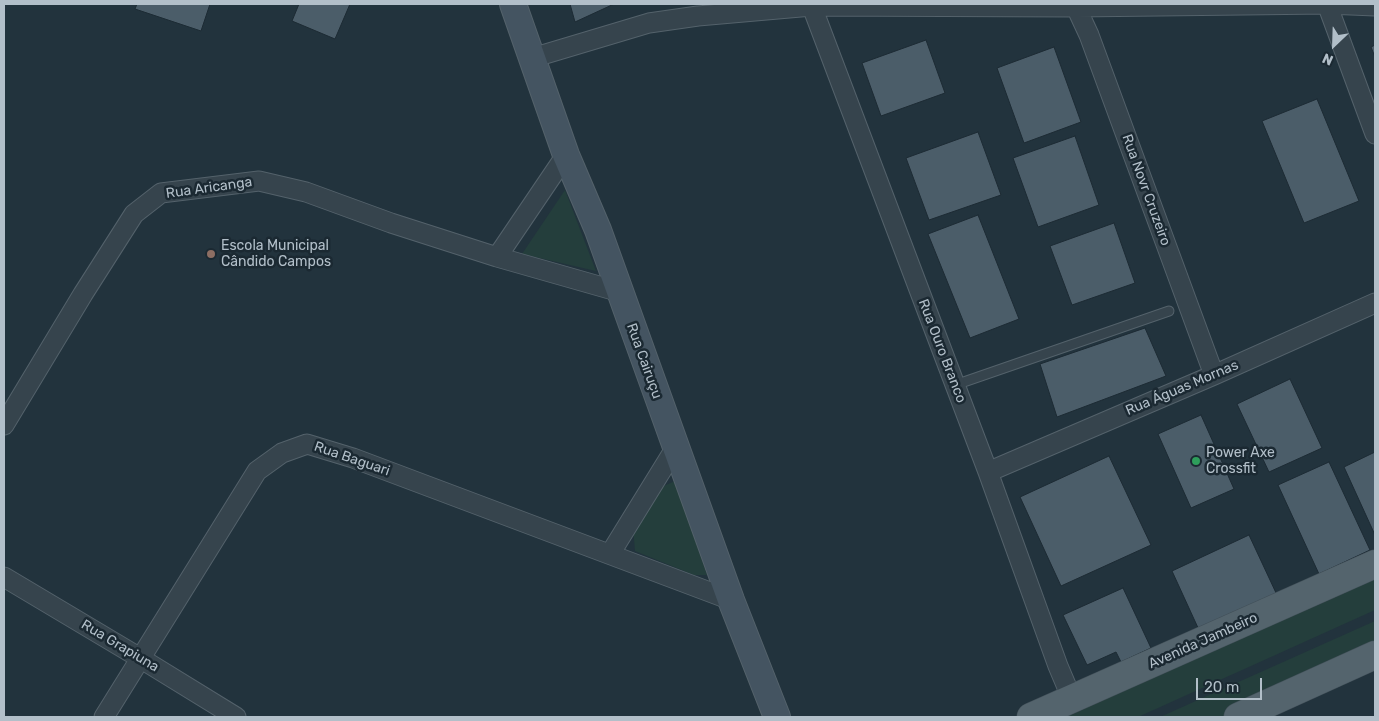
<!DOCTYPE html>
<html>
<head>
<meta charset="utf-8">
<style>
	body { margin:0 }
	#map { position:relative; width:1379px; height:721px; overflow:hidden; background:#22333d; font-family:Rubik,sans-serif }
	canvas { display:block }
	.frame { position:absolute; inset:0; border:5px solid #b2bfc9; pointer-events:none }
	.north { position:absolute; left:1309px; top:20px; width:50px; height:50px; -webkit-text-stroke:4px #1b2932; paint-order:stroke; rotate:204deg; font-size:14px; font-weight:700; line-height:20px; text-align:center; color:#b2bfc9 }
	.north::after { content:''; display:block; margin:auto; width:18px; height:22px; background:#b2bfc9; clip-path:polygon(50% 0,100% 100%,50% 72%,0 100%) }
	.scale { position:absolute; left:1196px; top:678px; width:66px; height:22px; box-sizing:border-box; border:2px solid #b2bfc9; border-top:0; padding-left:6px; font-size:15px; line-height:18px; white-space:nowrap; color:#b2bfc9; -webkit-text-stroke:4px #1b2932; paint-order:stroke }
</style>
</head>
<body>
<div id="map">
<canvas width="1379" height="721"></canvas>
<div class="frame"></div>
<div class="north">N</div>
<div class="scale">20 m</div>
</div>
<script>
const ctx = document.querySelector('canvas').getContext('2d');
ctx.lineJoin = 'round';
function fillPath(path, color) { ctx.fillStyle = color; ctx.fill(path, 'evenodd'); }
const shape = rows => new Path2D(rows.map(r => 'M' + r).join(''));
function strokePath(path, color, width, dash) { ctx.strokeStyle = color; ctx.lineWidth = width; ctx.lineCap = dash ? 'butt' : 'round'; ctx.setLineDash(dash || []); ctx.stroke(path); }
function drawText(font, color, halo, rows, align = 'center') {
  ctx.font = font + ' Rubik,sans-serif'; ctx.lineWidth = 5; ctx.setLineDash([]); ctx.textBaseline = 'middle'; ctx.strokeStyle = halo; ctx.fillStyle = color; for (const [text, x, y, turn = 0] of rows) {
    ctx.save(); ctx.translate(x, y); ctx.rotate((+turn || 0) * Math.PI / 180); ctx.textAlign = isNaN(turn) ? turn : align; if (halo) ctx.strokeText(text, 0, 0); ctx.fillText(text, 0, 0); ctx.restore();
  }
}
fillPath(shape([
	[565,190,596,271,522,254],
	[675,481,707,575,694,575,635,551,633,527,657,489],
	[1375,572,1375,610,1138,717,1056,717],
	[1375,621,1375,660,1253,717,1160,717]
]), '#243e3c');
const building = shape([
	[137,4,210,4,201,31,135,9,137,4],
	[299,4,350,4,335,39,292,21,299,4],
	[570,4,614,4,575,22,570,4],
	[926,40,945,93,881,116,862,63,926,40],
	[1375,45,1375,57,1371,47,1375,45],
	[1054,47,1081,122,1024,143,997,68,1054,47],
	[1317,99,1359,201,1304,223,1262,121,1317,99],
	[978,132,1001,195,929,220,906,158,978,132],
	[1075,136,1099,205,1038,227,1013,158,1075,136],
	[978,215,1019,319,970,338,928,234,978,215],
	[1114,223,1135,283,1072,305,1050,246,1114,223],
	[1145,328,1166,376,1057,417,1040,364,1145,328],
	[1290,379,1322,448,1269,472,1237,404,1290,379],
	[1201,415,1234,489,1191,508,1158,434,1201,415],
	[1375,452,1375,535,1344,467,1375,452],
	[1109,456,1151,545,1061,586,1020,497,1109,456],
	[1329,462,1370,550,1319,574,1278,485,1329,462],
	[1249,535,1277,595,1199,630,1172,571,1249,535],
	[1123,588,1151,648,1121,662,1116,652,1087,665,1063,615,1123,588]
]);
fillPath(building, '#4b5d69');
strokePath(building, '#1d2b34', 1);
const lane = shape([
	[955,385,1169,311]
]);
const street = shape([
	[811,4,988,472,1058,666,1072,699],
	[1327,4,1375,134],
	[1076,7,1089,35,1214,375],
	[532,58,649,23,698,16,812,6,1076,7,1327,4,1375,6],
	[497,257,566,155],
	[4,425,83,294,134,214,161,193,259,181,306,192,391,223,497,257,620,292],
	[988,472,1214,375,1375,303],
	[610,554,676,447],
	[4,577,140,658,236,717],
	[104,717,257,471,282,453,307,444,353,458,731,600]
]);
const secondary = shape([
	[513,4,566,155,598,230,731,600,777,717]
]);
const primary = shape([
	[1031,717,1375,564],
	[1238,717,1375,655]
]);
strokePath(lane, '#54626b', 11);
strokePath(street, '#54626b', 21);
strokePath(secondary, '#54626b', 28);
strokePath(primary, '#425059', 29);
strokePath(lane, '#36444d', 9);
strokePath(street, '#36444d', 19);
strokePath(secondary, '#445461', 26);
strokePath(primary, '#54646d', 28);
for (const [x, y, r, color] of [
	[211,254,5,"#8d6e63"],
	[1196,461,5,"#2e9e5b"]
]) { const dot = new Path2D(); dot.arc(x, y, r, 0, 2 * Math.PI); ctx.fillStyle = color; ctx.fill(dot); strokePath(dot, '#1b2932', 2); }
drawText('14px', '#b2bfc9', '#1b2932', [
	["Rua Aricanga",209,188,-8],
	["Rua Novr Cruzeiro",1146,190,70],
	["Rua Ouro Branco",942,351,69],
	["Rua Cairuçu",644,361,70],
	["Rua Águas Mornas",1182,388,-23],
	["Rua Baguari",352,459,19],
	["Avenida Jambeiro",1203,641,-24],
	["Rua Grapiuna",120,646,31]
]);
drawText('14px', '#b2bfc9', '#1b2932', [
	["Escola Municipal",221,246],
	["Cândido Campos",221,262],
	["Power Axe",1206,453],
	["Crossfit",1206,469]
], 'left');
</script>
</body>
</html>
